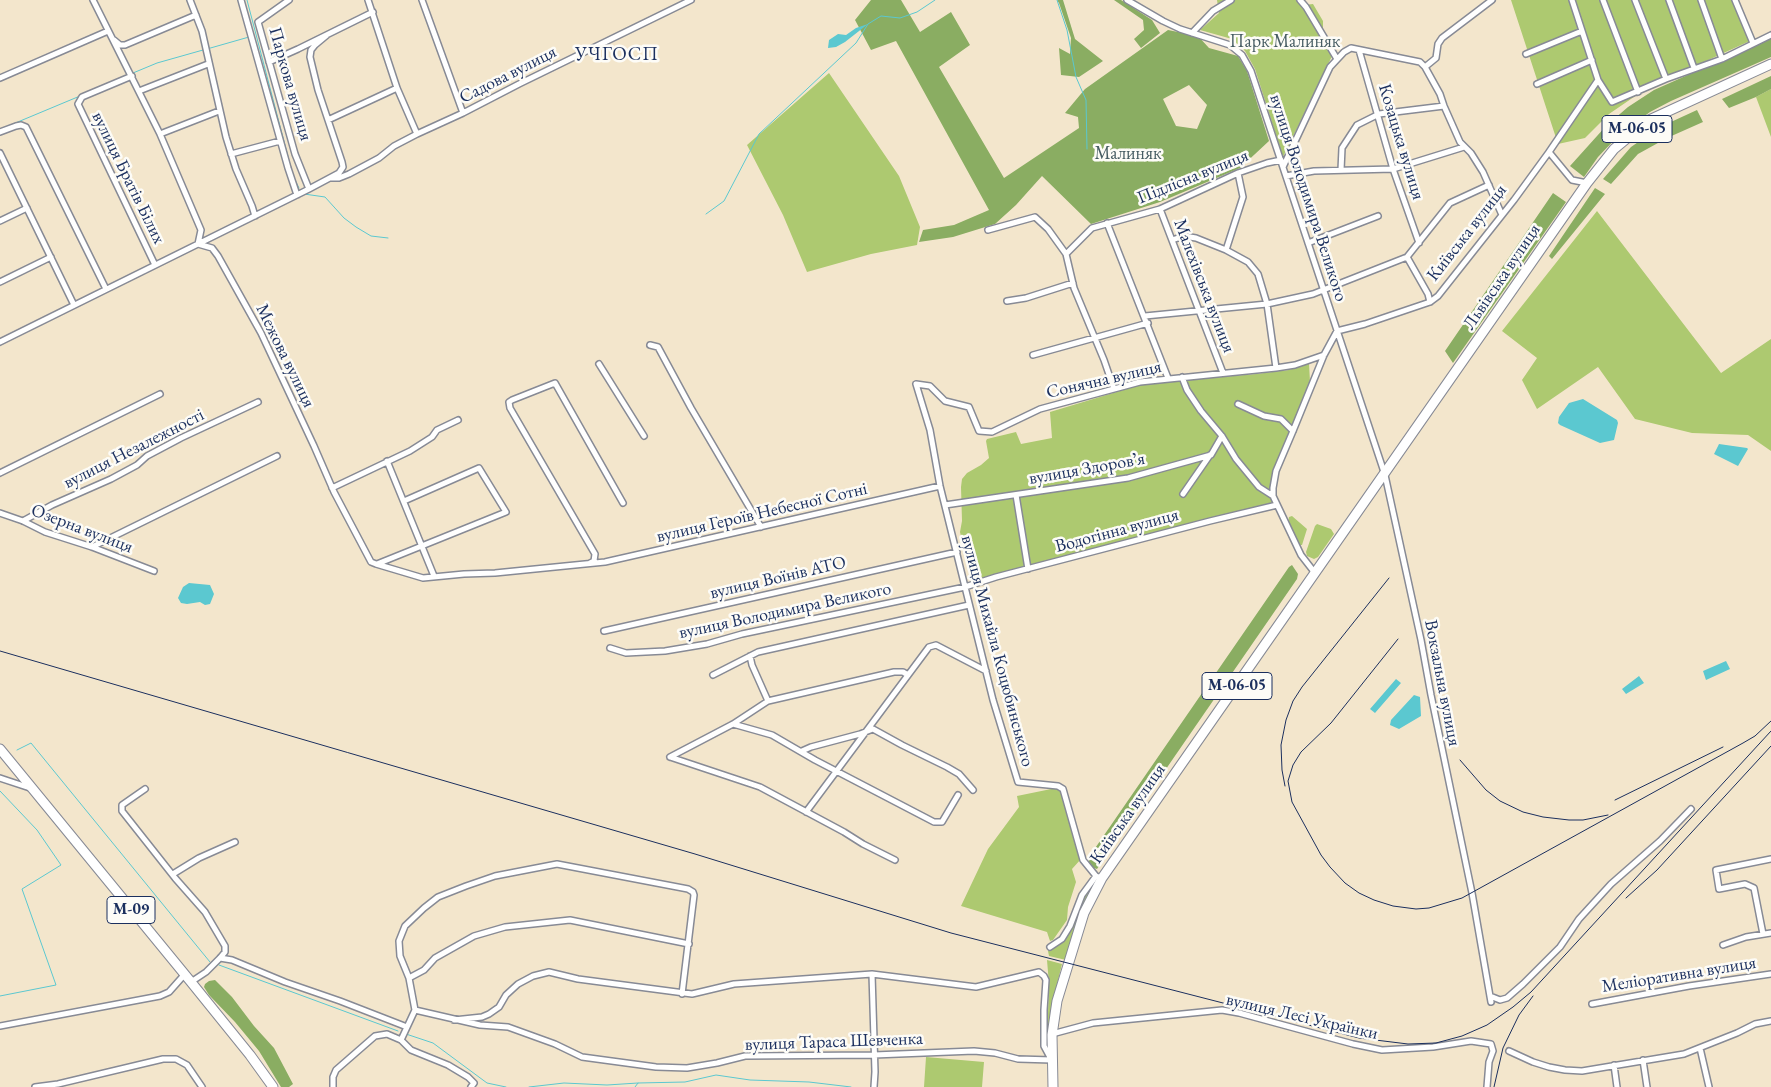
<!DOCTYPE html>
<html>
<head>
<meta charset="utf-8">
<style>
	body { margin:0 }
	canvas { display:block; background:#f3e6cc }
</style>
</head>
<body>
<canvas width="1771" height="1087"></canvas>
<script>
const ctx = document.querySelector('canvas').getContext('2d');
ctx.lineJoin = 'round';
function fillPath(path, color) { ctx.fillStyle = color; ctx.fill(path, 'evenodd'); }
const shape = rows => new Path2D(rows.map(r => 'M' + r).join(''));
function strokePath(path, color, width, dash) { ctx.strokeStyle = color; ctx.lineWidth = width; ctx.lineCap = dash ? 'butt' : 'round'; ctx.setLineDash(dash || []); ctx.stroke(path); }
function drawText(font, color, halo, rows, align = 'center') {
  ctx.font = font + ' "EB Garamond",serif'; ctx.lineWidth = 5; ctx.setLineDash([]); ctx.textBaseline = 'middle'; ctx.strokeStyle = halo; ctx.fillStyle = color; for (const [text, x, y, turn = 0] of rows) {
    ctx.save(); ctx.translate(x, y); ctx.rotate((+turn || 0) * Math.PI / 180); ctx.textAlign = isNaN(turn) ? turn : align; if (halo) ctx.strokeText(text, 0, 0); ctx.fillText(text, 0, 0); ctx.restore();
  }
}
fillPath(shape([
	[1217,0,1299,0,1304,5,1313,4,1323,21,1323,34,1334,52,1283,157,1255,69,1245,51,1232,39,1200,30,1219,13],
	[1511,0,1737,0,1752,40,1647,88,1609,114,1585,138,1558,144],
	[829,73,899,176,920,227,917,245,871,254,807,272,783,215,747,145],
	[1771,89,1771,137,1756,97],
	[1597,211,1721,373,1771,339,1771,451,1748,435,1692,433,1635,419,1598,367,1537,409,1522,380,1537,358,1502,331],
	[1309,363,1310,382,1275,465,1271,479,1273,502,1240,513,973,587,960,532,962,521,961,487,962,479,967,473,981,465,989,458,986,441,987,439,1016,432,1021,444,1052,438,1050,412,1143,384,1256,374,1289,370],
	[1292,516,1307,529,1302,545,1299,545,1288,522,1289,517],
	[1317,524,1331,529,1334,534,1318,557,1314,559,1307,556,1306,552,1315,526],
	[1056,788,1060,789,1081,859,1072,869,1076,882,1068,907,1067,920,1053,940,1050,941,1047,932,961,906,988,849,1019,807,1017,796],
	[1096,880,1066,960,1049,956,1048,951,1050,949,1058,945,1063,940,1085,893],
	[1047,960,1062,964,1053,1001,1047,1042,1049,984],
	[926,1057,984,1062,982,1087,924,1087]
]), '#adc970');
fillPath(shape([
	[871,0,901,0,920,32,951,12,970,45,939,67,1004,178,1079,128,1078,117,1065,113,1085,89,1168,30,1198,36,1209,48,1238,56,1247,71,1269,141,1240,168,1160,202,1091,224,1042,176,1016,205,995,224,953,237,919,242,923,230,954,225,989,210,896,41,871,50,855,20],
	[1189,85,1207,105,1197,129,1176,126,1163,99],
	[1057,0,1063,0,1075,39,1103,61,1079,77,1061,75,1059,48,1070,54,1071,38,1059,3],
	[1114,0,1121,0,1152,20,1160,33,1141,48,1134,39,1144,30,1143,20],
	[1771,38,1771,57,1671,101,1650,112,1619,135,1598,157,1584,177,1570,166,1606,126,1628,107,1654,90],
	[1771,76,1771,89,1756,97,1729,108,1722,99],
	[1697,110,1703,122,1667,138,1638,154,1611,184,1603,179,1631,147,1660,127],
	[1595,188,1605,194,1552,259,1549,256],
	[1553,193,1566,202,1453,363,1445,351],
	[1292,565,1298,574,1297,579,1097,869,1094,868,1089,863,1089,857,1289,567],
	[215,980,232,997,254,1026,274,1048,293,1084,289,1087,281,1087,259,1051,235,1022,209,995,204,987,205,984,209,981]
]), '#8aad62');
fillPath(shape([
	[868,24,845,42,836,47,828,48,829,40,838,34,846,35,856,28],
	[1583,399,1617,420,1618,423,1614,440,1600,443,1560,425,1558,423,1559,417,1569,403],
	[1719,444,1747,448,1748,449,1738,466,1714,454],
	[189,583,210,585,214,594,210,604,205,605,200,602,187,604,181,603,178,598,183,587],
	[1726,661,1730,669,1706,680,1703,671],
	[1639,676,1644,683,1626,694,1622,689],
	[1396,679,1401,683,1375,713,1370,709],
	[1414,695,1420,697,1421,716,1399,729,1390,725,1391,720]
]), '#5bc8d0');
strokePath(shape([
	[247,0,292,172],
	[419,0,437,50],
	[1057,0,1067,30,1076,77,1086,100,1087,149],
	[207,49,249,37],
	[133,73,157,63,203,50],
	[1,129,80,96],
	[294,178,299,188],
	[304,194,325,197,344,218,356,227,371,236,388,238],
	[706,214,724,201,759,134,856,43,868,24,881,16,900,18,917,12,935,0],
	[17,750,31,743,210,962],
	[0,791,37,830,61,865,22,889,56,985,0,996],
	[219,965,398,1031],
	[406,1034,433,1043,487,1083,506,1087],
	[529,1087,564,1083,607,1085,638,1083],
	[635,1087,638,1083,685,1082,716,1075,750,1080,809,1082,851,1087]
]), '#5bc8d0', 1);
const street = shape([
	[93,0,160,134,201,230,198,244],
	[190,0,202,31,226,137,236,169,252,206,255,216],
	[241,0,288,168,297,195],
	[289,0,258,22,295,154,309,189],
	[368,0,397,88,417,134],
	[422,0,463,113],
	[1127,0,1163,21,1180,29,1230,45,1242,55,1251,71,1385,475,1421,640,1431,695,1472,893,1491,1002],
	[1300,0,1306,7,1337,59],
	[1572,0,1598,80,1612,102,1666,79,1722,59,1771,35],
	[1603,0,1638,92],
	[1635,0,1666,79],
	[1669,0,1694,68],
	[1701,0,1722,59],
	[1735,0,1753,43],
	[1192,33,1213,11,1231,0],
	[114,40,120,45,125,45,196,15],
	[1359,50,1393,169,1419,243],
	[1526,54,1582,31],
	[269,62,298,49,373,12],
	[1425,67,1436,58,1438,44,1442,38,1492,0],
	[132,76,82,97,78,104,155,265],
	[0,78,108,31],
	[1537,84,1592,60],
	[139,91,208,64],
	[328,120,397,88],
	[0,132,16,126,21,125,26,127,106,289],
	[160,134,219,111],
	[1549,152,1598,80],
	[0,153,74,305],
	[231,154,280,141],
	[1283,167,1330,67,1344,52,1351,48,1420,62,1425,67,1440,94,1444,106,1460,142,1471,153,1483,172,1502,215],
	[1341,170,1342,148,1357,125,1379,114,1444,106],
	[1286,176,1314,171,1393,169,1464,147],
	[331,178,339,178,349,174,379,158,394,146,417,134,463,113,519,84,691,0],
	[1160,209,1223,373],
	[0,221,27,208],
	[1107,223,1168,378],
	[988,230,1035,217,1048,229,1066,254,1074,288,1104,360,1114,389],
	[1172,240,1184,236,1196,238,1226,250,1248,262,1258,274,1267,304,1276,368],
	[1308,243,1378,216],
	[198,244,212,248,218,256,261,333,314,446,334,492,371,562,376,564,423,578,464,574,495,573,605,562,940,486],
	[1226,250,1243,197,1238,173],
	[1066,254,1092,228,1160,209,1238,173,1267,163,1281,160],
	[1407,257,1428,294,1430,302],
	[0,282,51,257],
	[1007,301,1026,298,1073,283],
	[1145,316,1267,304,1313,294,1407,257,1450,203,1489,185],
	[0,342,309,189,339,173,343,167,342,162,318,90,310,57,311,50,315,45,327,35],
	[650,345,658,347,691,408,761,527],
	[1033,355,1148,323],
	[599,364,644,436],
	[1182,377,1187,390,1201,411,1222,436,1236,459,1259,487,1273,496],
	[1238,404,1264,416,1281,419,1293,431],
	[387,461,434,576],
	[0,473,160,394],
	[332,488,410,451,432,437,437,430,458,420],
	[1183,494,1210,455],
	[1016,495,1028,569],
	[945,505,1128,478,1211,455,1222,436],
	[0,513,23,521,45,532,92,547,154,571],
	[23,521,52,505,111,479,137,465,147,456,181,438,258,402],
	[92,547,277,456],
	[590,563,594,561,595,554,510,408,509,402,512,400,555,383,623,503],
	[377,564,506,512,479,468,404,501],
	[1315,573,1301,555,1273,496,1273,488,1276,471,1293,431,1324,355,1337,331,1365,324,1430,302,1438,296,1514,200,1549,152,1572,180,1587,183],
	[604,631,957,552],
	[610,648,626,653,665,651,707,644,742,634,965,587,996,577,1210,521,1277,505],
	[750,656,752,665,768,701],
	[713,675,758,652,969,605],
	[733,724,772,735,815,760,934,822,942,822,958,795],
	[802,751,811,747,860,734,873,729,902,745,947,767,959,774,973,790],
	[670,757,733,724,768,701,894,672,903,672,908,675],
	[670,757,760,787,844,832,863,844,895,860],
	[0,778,30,788],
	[145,789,122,805,122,811,175,878,205,912,225,946,225,952,220,958,206,972,191,982],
	[806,812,929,647,936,645,986,671],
	[173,874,199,858,235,842],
	[1102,878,1096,876,1083,860,1063,789,1058,786,1018,782,993,700,940,486,930,430,916,384,930,386,945,401,969,407,979,431,992,432,1040,409,1140,382,1276,368,1295,365,1324,355],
	[1763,934,1754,888,1745,884,1719,889,1716,870,1771,859],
	[1723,945,1746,937,1771,933],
	[1050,947,1062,939,1070,926,1082,895,1096,876],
	[220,958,232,960,285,982,340,1001,407,1027],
	[872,974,875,1072,874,1087],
	[409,978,424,970,435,958,474,936,505,927,570,920,689,944],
	[1490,996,1500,1000,1507,998,1523,984,1560,947,1579,919,1611,884,1660,841,1691,809],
	[1592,1004,1689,986,1771,974],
	[415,1010,480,1025,508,1027,555,1044,582,1057,656,1067,687,1068,717,1063,745,1056,874,1055,974,1051,995,1053,1018,1059,1052,1060],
	[415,1010,409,978,400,956,399,941,405,926,424,908,438,897,466,886,495,876,557,864,688,889,693,892,694,895,682,994],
	[454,1020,482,1017,489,1014,499,1007,506,995,518,984,533,976,549,972,578,979,692,994,734,984,872,974,976,987,1039,972,1044,976,1046,980,1044,1010,1044,1046,1051,1059],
	[0,1026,160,996,169,992,185,974],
	[1052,1034,1093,1023,1222,1010,1239,1013,1353,1044,1382,1050,1433,1047,1471,1041,1491,1044,1493,1051,1489,1062,1487,1087],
	[401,1040,411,1050,448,1065,468,1077,474,1083,471,1087],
	[401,1040,415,1010],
	[1700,1048,1709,1087],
	[1509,1051,1533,1062,1549,1067,1565,1070,1582,1071,1684,1054,1737,1033,1755,1024,1771,1021],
	[1643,1060,1647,1087],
	[1614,1065,1617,1087],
	[35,1087,58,1084,163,1059,176,1059,187,1065,202,1087],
	[333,1087,333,1077,336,1070,375,1036,387,1034,401,1040]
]);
const highway = shape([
	[0,749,191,982,250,1055,273,1087],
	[1053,1087,1052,1035,1057,1001,1084,913,1102,878,1587,183,1614,149,1649,120,1771,64]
]);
strokePath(street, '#878a95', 8);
strokePath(highway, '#878a95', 11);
strokePath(street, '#fff', 5);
strokePath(highway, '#fff', 9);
strokePath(shape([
	[1398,639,1331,723,1301,752,1293,765,1288,781,1292,802,1321,855,1330,867,1345,883,1359,893,1374,900,1393,906,1416,909,1429,908,1462,898,1743,743,1755,736,1771,721],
	[0,651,695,854,951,933,1359,1038,1408,1044,1436,1043,1462,1036,1487,1025,1513,1007,1531,992,1771,731],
	[1460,760,1486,790,1500,801,1523,812,1543,817,1569,820,1583,820,1608,815],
	[1285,786,1282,770,1281,745,1286,720,1293,701,1302,687,1389,578],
	[1615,800,1723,747],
	[1626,898,1657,870,1771,746],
	[1494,1087,1503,1048,1519,1015,1533,996]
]), '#1b2f5e', 1);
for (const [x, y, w] of [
	[1637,129,70],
	[1237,686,70],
	[131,910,48]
]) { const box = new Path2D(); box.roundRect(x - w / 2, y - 13.5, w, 27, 4); ctx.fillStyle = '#fdfcf7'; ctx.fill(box); strokePath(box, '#1b2f5e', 1); }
drawText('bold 16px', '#1b2f5e', null, [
	["М-06-05",1637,129],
	["М-06-05",1237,686],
	["М-09",131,910]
]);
drawText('18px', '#475d63', '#fdfcf7', [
	["Парк Малиняк",1285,42],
	["Малиняк",1128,154]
]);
drawText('18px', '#1b2f5e', '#fdfcf7', [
	["Садова вулиця",508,75,-27],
	["Паркова вулиця",290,84,74],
	["Козацька вулиця",1401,142,73],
	["Підлісна вулиця",1193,177,-22],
	["вулиця Братів Білих",128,178,64],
	["вулиця Володимира Великого",1308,198,72],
	["Київська вулиця",1467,233,-52],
	["Львівська вулиця",1502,277,-56],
	["Малехівська вулиця",1204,286,69],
	["Межова вулиця",285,356,64],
	["Сонячна вулиця",1104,380,-13],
	["вулиця Незалежності",134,449,-27],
	["вулиця Здоровʼя",1087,469,-10],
	["вулиця Героїв Небесної Сотні",762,513,-13],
	["Озерна вулиця",82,529,21],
	["Водогінна вулиця",1117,531,-15],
	["вулиця Воїнів АТО",778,578,-13],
	["вулиця Володимира Великого",785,611,-12],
	["вулиця Михайла Коцюбинського",997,651,75],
	["Вокзальна вулиця",1442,683,79],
	["Київська вулиця",1128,814,-55],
	["Меліоративна вулиця",1679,975,-9],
	["вулиця Лесі Українки",1302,1017,13],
	["вулиця Тараса Шевченка",834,1042,-2]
]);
ctx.letterSpacing = '1px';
drawText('19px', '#1b2f5e', '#fdfcf7', [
	["УЧГОСП",617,55]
]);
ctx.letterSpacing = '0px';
</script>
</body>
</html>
